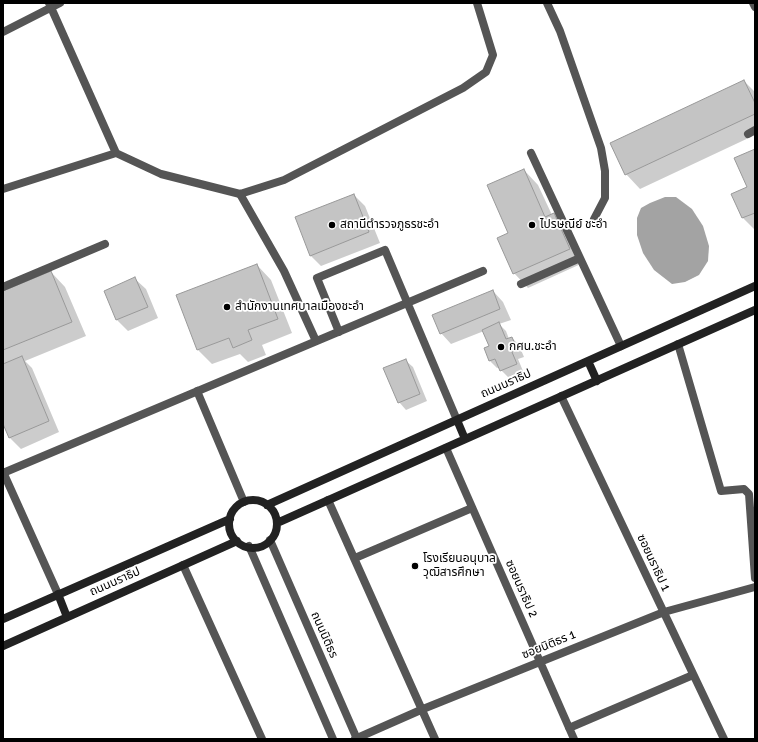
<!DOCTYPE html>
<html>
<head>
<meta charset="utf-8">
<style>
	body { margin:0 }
	#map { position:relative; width:758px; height:742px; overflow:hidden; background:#fff; font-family:Signika,sans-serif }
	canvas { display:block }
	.frame { position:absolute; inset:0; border:4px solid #000; pointer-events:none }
</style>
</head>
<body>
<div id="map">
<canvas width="758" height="742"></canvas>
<div class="frame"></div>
</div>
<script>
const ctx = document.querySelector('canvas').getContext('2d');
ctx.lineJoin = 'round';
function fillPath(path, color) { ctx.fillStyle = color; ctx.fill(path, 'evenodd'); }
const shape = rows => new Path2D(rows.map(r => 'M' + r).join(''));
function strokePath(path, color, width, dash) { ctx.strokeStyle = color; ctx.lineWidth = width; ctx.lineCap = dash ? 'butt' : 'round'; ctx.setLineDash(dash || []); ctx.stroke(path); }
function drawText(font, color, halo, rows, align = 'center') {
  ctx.font = font + ' Signika,"Noto Sans Thai",sans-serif'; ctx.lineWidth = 3.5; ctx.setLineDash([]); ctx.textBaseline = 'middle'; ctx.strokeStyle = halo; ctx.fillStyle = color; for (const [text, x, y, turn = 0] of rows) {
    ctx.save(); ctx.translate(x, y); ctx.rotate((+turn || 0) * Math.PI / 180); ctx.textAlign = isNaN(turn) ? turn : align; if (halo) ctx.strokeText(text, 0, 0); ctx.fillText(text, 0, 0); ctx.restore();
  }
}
fillPath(shape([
	[665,197,676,197,692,209,703,226,709,246,708,261,699,275,685,282,672,284,654,270,643,253,637,235,637,218,641,208,650,203]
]), '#a3a3a3');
fillPath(shape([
	[744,81,755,92,755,135,640,189,626,174],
	[755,150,755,228,754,229,743,218,733,195,749,187],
	[524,170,538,185,552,215,554,214,568,229,583,263,528,288,514,273,510,234],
	[354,195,365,206,380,243,321,266,310,255],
	[257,265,271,280,292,333,262,345,266,355,248,362,240,354,212,364,198,350],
	[51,272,65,287,86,336,25,361,32,368,59,432,21,449,10,438,3,422,3,292],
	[135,279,146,289,158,318,128,331,117,320,105,291],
	[493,291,503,302,511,320,499,324,506,331,509,339,512,338,519,345,524,357,518,359,523,371,508,377,501,370,500,367,497,368,490,361,485,349,491,346,484,331,451,344,441,333],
	[405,360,413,367,427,401,406,410,399,402]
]), '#0003');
const building = shape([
	[744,80,755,103,755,114,625,175,610,143,744,80],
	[755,149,755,213,742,218,731,194,747,187,734,158,755,149],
	[524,169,545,217,554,213,570,249,513,274,497,238,508,233,487,185,524,169],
	[354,194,369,232,310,256,295,217,354,194],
	[257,264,278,319,248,330,252,340,233,348,229,338,197,350,176,295,257,264],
	[51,271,72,322,3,350,3,291,51,271],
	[135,277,148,307,116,320,104,291,135,277],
	[493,290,500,309,440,334,432,315,493,290],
	[499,322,506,339,512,337,517,349,512,352,517,364,500,371,495,359,489,361,484,348,489,346,482,330,499,322],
	[22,356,49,421,9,438,3,424,3,364,22,356],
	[406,359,420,394,398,403,383,368,406,359]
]);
fillPath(building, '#c4c4c4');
strokePath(building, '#999', 1);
strokePath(shape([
	[748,134,755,130],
	[531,153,621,346],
	[240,194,284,271,316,341],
	[521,284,580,258],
	[3,287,105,244],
	[339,332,317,278,385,250,457,420],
	[197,391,244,502],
	[3,472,58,594],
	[3,473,483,271]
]), '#555', 8);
strokePath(shape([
	[49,3,116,153],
	[547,3,560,31,601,148,605,171,605,198,594,219],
	[753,3,755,7],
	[3,32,60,3],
	[3,189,116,153,161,174,240,194,284,180,463,88,486,72,493,55,477,3],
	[678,344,721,491,744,489,749,494,755,578],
	[561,396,724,739],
	[446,448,574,739],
	[328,500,435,739],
	[270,540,357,739],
	[249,546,333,739],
	[355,558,472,508],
	[183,565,262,739],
	[569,728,693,675],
	[355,739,423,709,664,612,755,587]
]), '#555', 8);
strokePath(shape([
	[588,361,597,381],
	[457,420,465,439],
	'229 524a24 24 0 1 1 48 0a24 24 0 1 1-48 0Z',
	[267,505,755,286],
	[277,523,755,310],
	[58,594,67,617],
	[3,619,230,519],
	[3,646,237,541]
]), '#222', 8);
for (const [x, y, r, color] of [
	[332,225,4,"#000"],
	[532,225,4,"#000"],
	[227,307,4,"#000"],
	[501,347,4,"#000"],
	[415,566,4,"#000"]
]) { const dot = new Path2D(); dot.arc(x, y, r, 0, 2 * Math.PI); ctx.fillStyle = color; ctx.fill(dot); strokePath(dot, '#fff', 1.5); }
drawText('12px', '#000', '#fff', [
	["สถานีตำรวจภูธรชะอำ",340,225],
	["ไปรษณีย์ ชะอำ",540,225],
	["สํานักงานเทศบาลเมืองชะอำ",235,307],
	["กศน.ชะอำ",509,347],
	["โรงเรียนอนุบาล",423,559],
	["วุฒิสารศึกษา",423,573]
], 'left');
drawText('12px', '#000', '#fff', [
	["ถนนนราธิป",506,384,-24],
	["ซอยนราธิป 1",653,563,65],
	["ถนนนราธิป",115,582,-24],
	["ซอยนราธิป 2",521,589,66],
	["ถนนนิติธร",324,635,66],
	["ซอยนิติธร 1",549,645,-22]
]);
</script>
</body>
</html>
